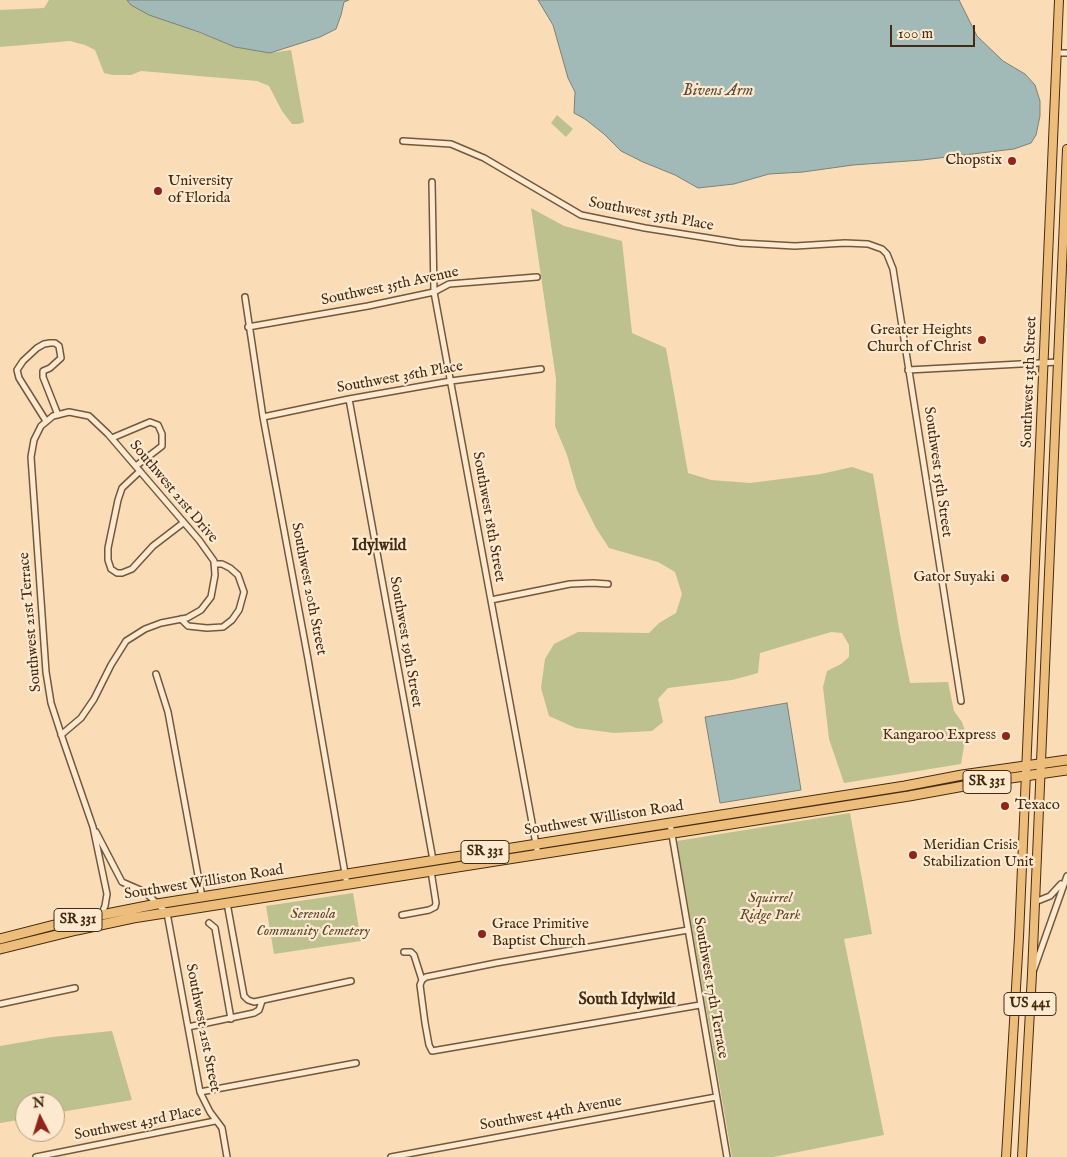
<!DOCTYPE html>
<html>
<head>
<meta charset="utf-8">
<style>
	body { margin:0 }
	#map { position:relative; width:1067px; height:1157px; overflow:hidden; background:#faddb6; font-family:"IM FELL English",serif }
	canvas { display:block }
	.north { position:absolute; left:15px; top:1092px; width:50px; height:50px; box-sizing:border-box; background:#fce9d0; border:1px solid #b39d84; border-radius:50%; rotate:355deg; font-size:14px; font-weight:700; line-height:20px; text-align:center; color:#462b12 }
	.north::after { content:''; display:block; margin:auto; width:18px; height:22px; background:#8f2418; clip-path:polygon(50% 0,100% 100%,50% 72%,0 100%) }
	.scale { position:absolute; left:890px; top:25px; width:85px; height:22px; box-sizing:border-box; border:2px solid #462b12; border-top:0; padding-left:6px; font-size:15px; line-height:18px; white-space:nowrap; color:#462b12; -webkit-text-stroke:4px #fce9d0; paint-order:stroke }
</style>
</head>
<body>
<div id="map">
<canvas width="1067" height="1157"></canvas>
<div class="north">N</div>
<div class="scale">100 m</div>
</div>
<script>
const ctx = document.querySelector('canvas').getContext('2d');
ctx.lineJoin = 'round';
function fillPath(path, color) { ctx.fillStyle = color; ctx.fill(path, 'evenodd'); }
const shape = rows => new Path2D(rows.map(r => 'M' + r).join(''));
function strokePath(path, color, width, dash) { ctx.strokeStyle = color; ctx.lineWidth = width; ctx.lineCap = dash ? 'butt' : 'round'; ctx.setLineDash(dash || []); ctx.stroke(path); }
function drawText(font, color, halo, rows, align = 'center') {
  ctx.font = font + ' "IM FELL English",serif'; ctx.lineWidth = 4.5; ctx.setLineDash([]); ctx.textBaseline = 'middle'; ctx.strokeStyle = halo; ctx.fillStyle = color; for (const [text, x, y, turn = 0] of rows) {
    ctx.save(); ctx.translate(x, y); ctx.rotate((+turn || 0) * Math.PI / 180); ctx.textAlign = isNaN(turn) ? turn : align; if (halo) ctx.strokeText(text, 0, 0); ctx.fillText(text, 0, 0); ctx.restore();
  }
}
fillPath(shape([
	[49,0,127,0,131,5,235,47,270,53,291,50,304,122,299,124,292,124,282,111,269,86,257,81,153,72,141,71,131,75,113,75,104,73,95,50,85,45,70,41,0,47,0,10,44,8],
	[557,115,573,129,566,137,551,123],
	[531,208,564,226,622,241,632,333,666,348,688,473,711,480,750,483,821,474,852,467,873,474,900,634,910,683,948,682,954,711,962,722,966,734,961,764,844,783,829,739,823,687,827,671,841,664,849,657,849,645,842,633,831,632,760,653,758,673,732,680,668,688,658,699,663,722,652,731,614,733,576,728,549,716,541,688,545,659,554,644,578,632,649,633,659,623,676,613,682,594,675,572,658,562,609,548,596,528,577,490,567,455,555,426,556,379],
	[850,813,872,934,844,939,884,1135,773,1157,732,1157,677,841],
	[353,893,361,941,274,954,266,906],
	[112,1031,132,1100,55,1113,55,1102,25,1102,25,1119,0,1123,0,1046,52,1037]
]), '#bdc18e');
const water = shape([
	[127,0,349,0,344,2,341,15,336,29,320,37,270,53,235,47,199,32,149,15,131,5,127,0],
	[538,0,959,0,977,36,1003,61,1025,74,1035,85,1040,101,1040,116,1036,135,1031,143,1014,149,922,160,853,165,803,172,769,174,734,184,698,188,675,175,643,162,621,151,604,134,585,119,574,113,575,92,568,78,553,25,538,0],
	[787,703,801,790,720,803,705,717,787,703]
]);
fillPath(water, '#a1bab7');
strokePath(water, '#7d8175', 1);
const street = shape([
	[1057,53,1067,53],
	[403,141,451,144,484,158,581,215,645,228,740,243,795,246,845,243,868,244,882,249,887,254,893,269,961,701],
	[432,182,434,292,538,855],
	[245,297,263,417,308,659,347,885],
	[248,327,368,306,434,292,449,284,537,277],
	[908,370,1058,362],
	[349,399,433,860],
	[263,417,349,399,451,381,541,369],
	[46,421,19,378,17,370,23,361,37,348,44,344,50,343,55,343,59,346,61,358,50,368,43,371,43,377,58,415],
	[112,438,150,422,158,425,162,434,162,446,136,466],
	[140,471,122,488,118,500,108,548,108,560,111,569,117,573,122,573,132,569,153,546,183,523],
	[491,600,570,584,593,583,608,584],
	[181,619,188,626,207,628,223,627,232,620,239,610,244,592,238,575,230,568,222,564,214,564],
	[156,674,168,712,202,897],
	[61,735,81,718,94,699,111,665,126,641,145,629,161,623,187,618,201,610,211,597,215,575,214,561,199,540,108,434,89,416,69,412,53,416,41,426,34,440,31,457,46,672,51,703,63,740,93,827,107,894,105,906,101,915],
	[670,823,727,1157],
	[96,832,122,882,145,892,167,913,200,1092,210,1112,222,1128,227,1157],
	[1035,902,1050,896,1061,884],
	[227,903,244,996,248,1000,254,1002,351,981],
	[402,915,429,910,435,907,436,903,431,871],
	[209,923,215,928,231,1019],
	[404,952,411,952,414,955,422,980,420,985,425,1023,429,1045,432,1051,700,1005],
	[1033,972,1067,876],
	[422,980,426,977,496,963,688,930],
	[0,1004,75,988],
	[188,1027,254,1013,259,1010,262,1001],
	[200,1092,356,1063],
	[36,1157,215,1121],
	[391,1157,716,1097]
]);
const primary = shape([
	[1006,1157,1019,937,1059,0],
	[1022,1157,1032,974,1067,149]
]);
const highway = shape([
	[0,939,66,922,157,904,905,786,962,775,1067,760],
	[0,949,77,930,133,918,909,796,997,780,1067,770]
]);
strokePath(street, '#73583b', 8);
strokePath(primary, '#462b12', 10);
strokePath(highway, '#462b12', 11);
strokePath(street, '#fce9d0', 5);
strokePath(primary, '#edbe7b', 8);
strokePath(highway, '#edbe7b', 9);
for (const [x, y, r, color] of [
	[1012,161,5,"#8f2418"],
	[158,191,5,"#8f2418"],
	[982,340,5,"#8f2418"],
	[1005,578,5,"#8f2418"],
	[1006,736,5,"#8f2418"],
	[1005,806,5,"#8f2418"],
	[913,855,5,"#8f2418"],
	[482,934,5,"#8f2418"]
]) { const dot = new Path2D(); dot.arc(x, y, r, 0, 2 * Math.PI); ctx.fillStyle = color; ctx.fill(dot); strokePath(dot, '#fce9d0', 2); }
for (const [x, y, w] of [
	[987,782,48],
	[485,852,48],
	[78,920,48],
	[1030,1004,52]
]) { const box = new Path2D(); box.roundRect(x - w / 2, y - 11.5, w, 23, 4); ctx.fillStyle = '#fce9d0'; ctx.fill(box); strokePath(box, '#462b12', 1); }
drawText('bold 14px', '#462b12', null, [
	["SR 331",987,782],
	["SR 331",485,852],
	["SR 331",78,920],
	["US 441",1030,1004]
]);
drawText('15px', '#462b12', '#fce9d0', [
	["Chopstix",1002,161],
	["University",168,182,"left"],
	["of Florida",168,199,"left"],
	["Greater Heights",972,331],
	["Church of Christ",972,348],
	["Gator Suyaki",995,578],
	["Kangaroo Express",996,736],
	["Texaco",1015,806,"left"],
	["Meridian Crisis",923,846,"left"],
	["Stabilization Unit",923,863,"left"],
	["Grace Primitive",492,925,"left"],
	["Baptist Church",492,942,"left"]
], 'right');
drawText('15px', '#462b12', '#fce9d0', [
	["Southwest 35th Place",651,215,11],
	["Southwest 35th Avenue",390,287,-12],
	["Southwest 36th Place",400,378,-10],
	["Southwest 13th Street",1030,382,-88],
	["Southwest 15th Street",937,472,82],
	["Southwest 21st Drive",173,492,50],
	["Southwest 18th Street",488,517,80],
	["Southwest 20th Street",308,589,79],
	["Southwest 21st Terrace",31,622,-95],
	["Southwest 19th Street",405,642,80],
	["Southwest Williston Road",604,819,-9],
	["Southwest Williston Road",204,883,-9],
	["Southwest 17th Terrace",710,988,80],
	["Southwest 21st Street",202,1028,79],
	["Southwest 44th Avenue",551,1114,-10],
	["Southwest 43rd Place",138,1124,-11]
]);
drawText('italic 15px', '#5e492b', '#fce9d0', [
	["Squirrel",770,899],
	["Ridge Park",770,916],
	["Serenola",313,915],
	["Community Cemetery",313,932]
]);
drawText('italic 16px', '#5d4f3b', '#fce9d0', [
	["Bivens Arm",718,92]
]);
drawText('bold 16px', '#462b12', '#fce9d0', [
	["Idylwild",379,547],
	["South Idylwild",627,1001]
]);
</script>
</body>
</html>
